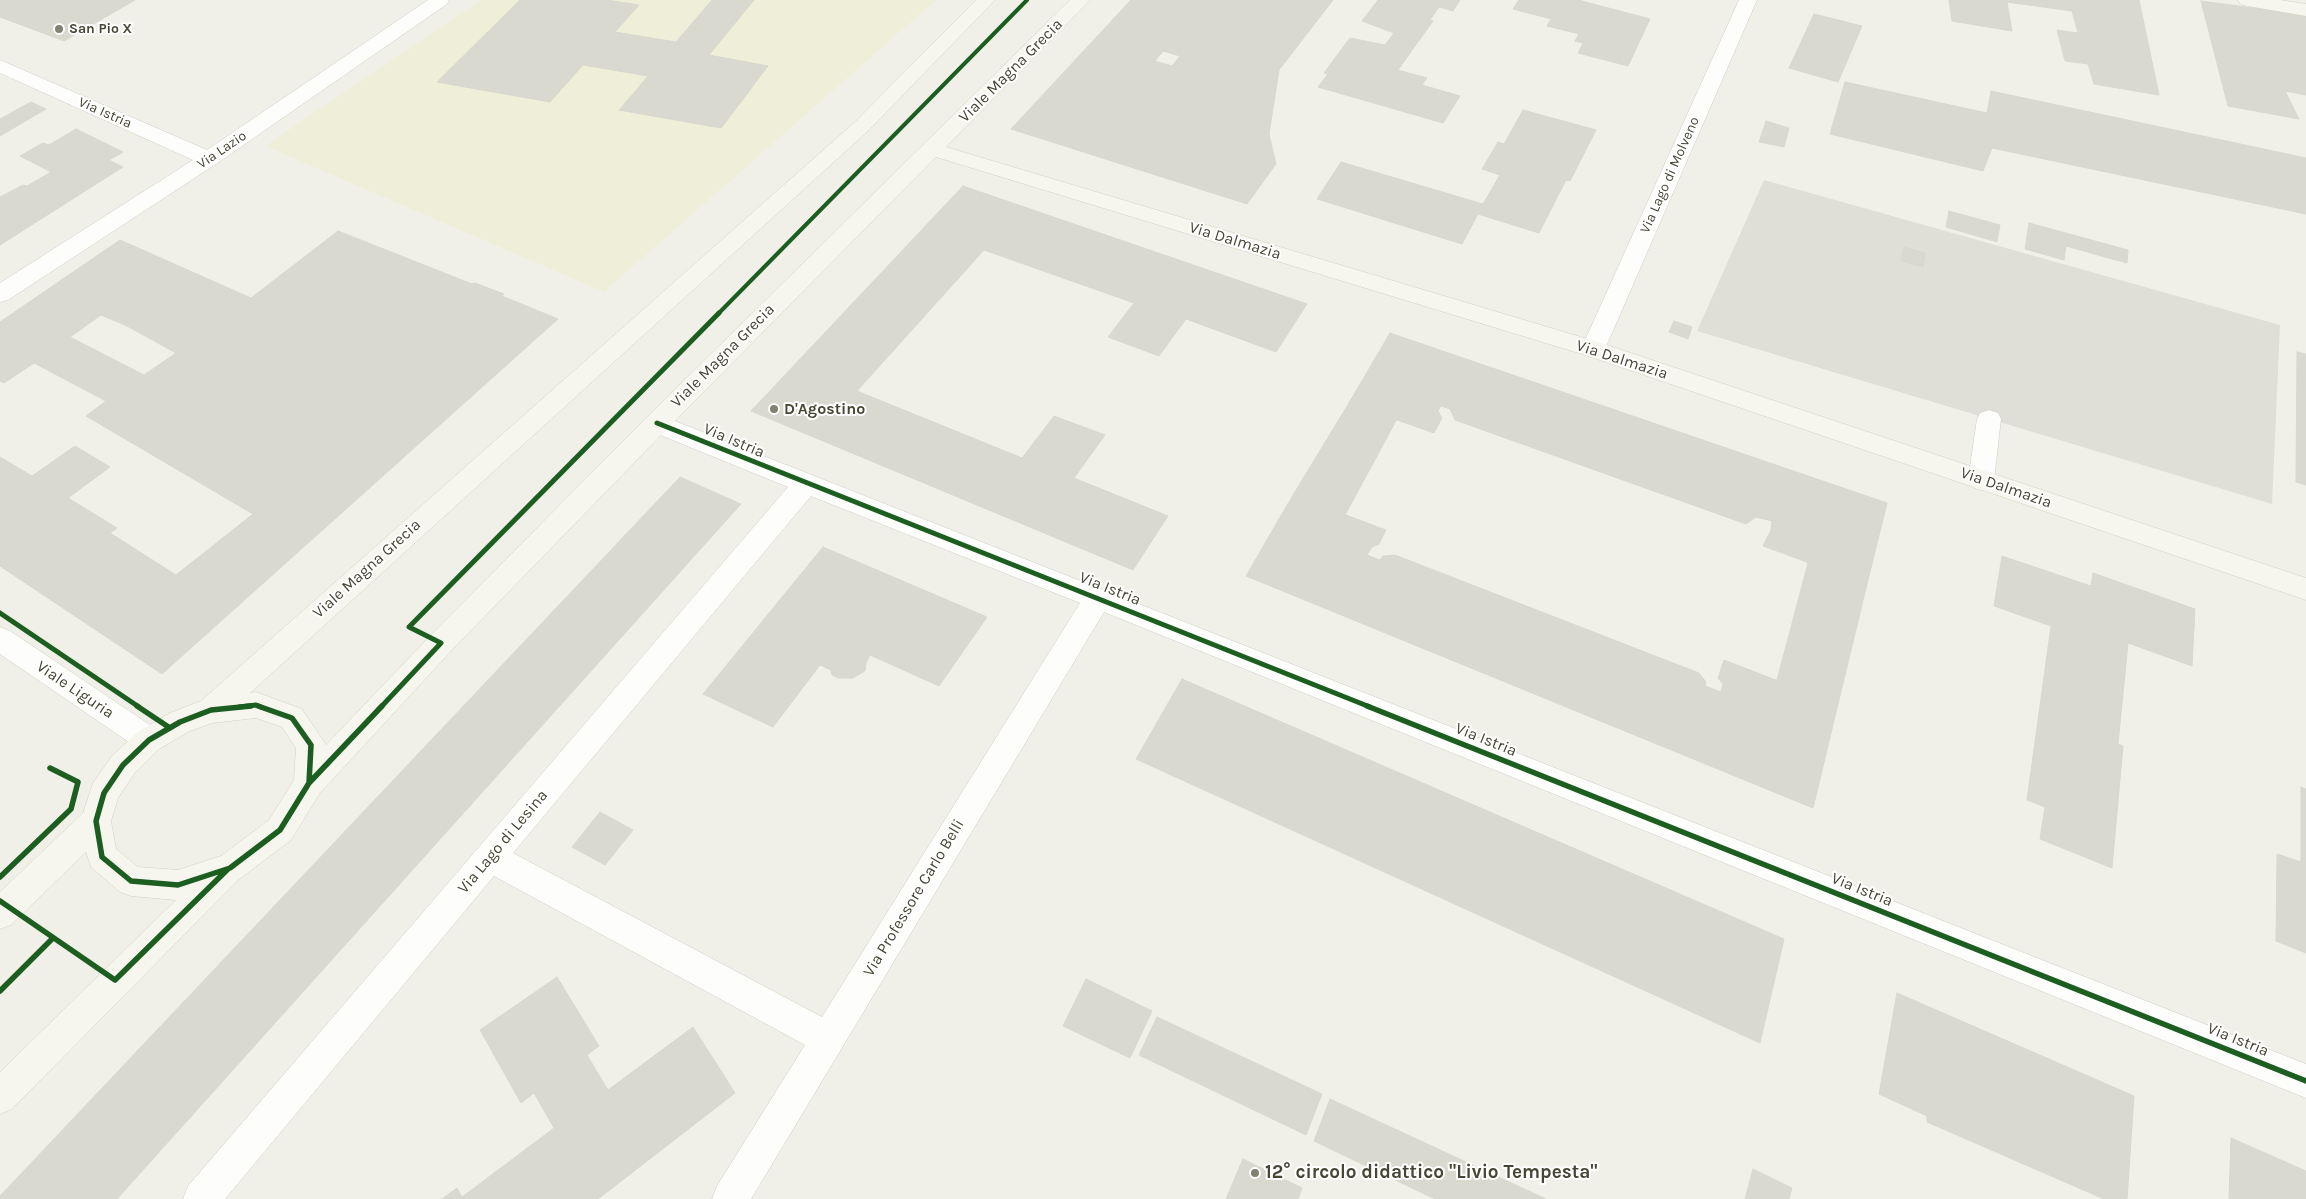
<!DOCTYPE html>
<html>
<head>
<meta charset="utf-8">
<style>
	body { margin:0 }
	canvas { display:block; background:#f0f0e8 }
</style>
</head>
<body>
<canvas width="2306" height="1199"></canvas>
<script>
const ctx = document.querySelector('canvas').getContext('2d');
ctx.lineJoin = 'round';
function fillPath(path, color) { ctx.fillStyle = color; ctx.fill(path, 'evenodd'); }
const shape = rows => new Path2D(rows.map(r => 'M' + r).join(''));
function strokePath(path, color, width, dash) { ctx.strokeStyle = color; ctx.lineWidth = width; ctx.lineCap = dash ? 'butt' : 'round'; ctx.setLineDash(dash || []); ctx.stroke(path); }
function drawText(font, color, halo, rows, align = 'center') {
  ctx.font = font + ' Karla,sans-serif'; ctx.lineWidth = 4; ctx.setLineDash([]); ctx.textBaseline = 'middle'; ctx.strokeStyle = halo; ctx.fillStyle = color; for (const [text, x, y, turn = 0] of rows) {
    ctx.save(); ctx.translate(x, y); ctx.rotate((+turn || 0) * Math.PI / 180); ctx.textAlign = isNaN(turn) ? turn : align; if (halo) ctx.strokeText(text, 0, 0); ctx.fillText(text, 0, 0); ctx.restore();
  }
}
fillPath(shape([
	[481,0,936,0,604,292,265,146]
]), '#efefd9');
fillPath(shape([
	[1764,180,2280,325,2272,504,1697,331]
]), '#dfdfd8');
const building = shape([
	[0,0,135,0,64,41,0,17,0,0],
	[520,0,607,0,639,5,615,32,676,42,712,0,754,0,709,55,768,66,728,119,627,101,648,76,583,65,550,102,437,82,520,0],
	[1131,0,1333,0,1279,70,1269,134,1276,164,1247,204,1011,129,1131,0],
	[1163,51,1180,56,1172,66,1155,61,1163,51],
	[1378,0,1460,0,1453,11,1439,7,1430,20,1433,21,1398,70,1427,78,1422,85,1460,96,1443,123,1318,87,1328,74,1324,73,1350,38,1385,45,1394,33,1362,21,1378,0],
	[1519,0,1578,0,1650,19,1628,66,1578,53,1583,43,1575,41,1579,34,1547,26,1551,19,1513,9,1519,0],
	[1949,0,2139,0,2159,95,2094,84,2088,64,2065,61,2057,30,2078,33,2072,11,2007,2,2012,31,1952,21,1949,0],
	[2201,1,2306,15,2306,95,2285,91,2299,119,2228,106,2201,1],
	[1814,14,1862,26,1838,82,1789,68,1814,14],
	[1845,82,1987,113,1991,91,2306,158,2306,214,1992,148,1983,171,1830,134,1845,82],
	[627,101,728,119,721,128,619,110,627,101],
	[31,102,46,109,0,136,0,119,31,102],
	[1523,110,1596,130,1570,181,1566,180,1539,233,1478,214,1462,244,1317,199,1341,162,1483,204,1500,175,1482,169,1498,142,1504,144,1523,110],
	[1766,121,1789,128,1784,147,1759,142,1766,121],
	[76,129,123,152,109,160,123,167,0,245,0,197,23,185,27,186,51,172,20,156,43,143,49,145,76,129],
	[963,186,1307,304,1276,352,1186,319,1159,356,1108,337,1134,303,984,250,857,391,1022,458,1054,416,1105,435,1074,478,1168,516,1133,570,751,411,963,186],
	[1949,211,2000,225,1997,242,1946,227,1949,211],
	[2029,223,2106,244,2105,257,2066,246,2064,260,2025,249,2029,223],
	[338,231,472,284,475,283,504,294,502,296,558,319,162,674,0,566,0,457,32,476,75,446,110,467,68,498,117,528,110,533,176,575,253,514,86,416,106,401,34,363,4,383,0,381,0,322,120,240,251,298,338,231],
	[101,315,127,326,176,353,144,375,70,337,101,315],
	[2106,244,2128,250,2127,263,2105,257,2106,244],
	[1904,247,1925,253,1923,267,1901,261,1904,247],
	[1674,321,1692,327,1688,339,1669,332,1674,321],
	[1390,333,1887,503,1867,584,1763,546,1771,530,1772,521,1756,517,1746,524,1455,420,1450,409,1441,406,1438,411,1442,418,1434,433,1349,403,1390,333],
	[2297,352,2306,354,2306,485,2296,482,2297,352],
	[1349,403,1397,419,1345,515,1293,495,1349,403],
	[680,477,741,504,117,1199,0,1199,0,1196,680,477],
	[1293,495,1386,530,1379,544,1372,547,1367,555,1380,560,1383,556,1395,555,1699,673,1706,682,1705,686,1721,692,1723,684,1718,678,1724,660,1838,704,1813,808,1246,576,1293,495],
	[823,547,987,617,939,686,870,655,866,663,865,671,853,678,838,678,832,675,831,670,820,665,773,727,703,694,823,547],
	[2002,556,2091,586,2093,573,2195,609,2192,666,2128,643,2118,744,2123,746,2112,868,2040,839,2045,807,2027,800,2051,626,1994,606,2002,556],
	[1808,563,1867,584,1838,704,1777,680,1808,563],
	[1182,679,1784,939,1760,1043,1136,759,1182,679],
	[2301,787,2306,789,2306,953,2276,941,2277,854,2301,862,2301,787],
	[600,812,633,830,605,865,572,847,600,812],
	[557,977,599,1046,587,1055,608,1090,693,1027,735,1093,598,1199,442,1199,457,1188,462,1197,554,1128,534,1093,521,1103,480,1030,557,977],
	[1086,979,1152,1011,1130,1058,1063,1026,1086,979],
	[1897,993,2134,1096,2127,1199,2104,1199,1927,1122,1927,1116,1879,1094,1897,993],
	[1157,1017,1322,1094,1306,1135,1139,1055,1157,1017],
	[1330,1099,1546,1199,1435,1199,1314,1141,1330,1099],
	[2231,1138,2306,1171,2306,1199,2229,1199,2231,1138],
	[1243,1159,1302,1188,1298,1199,1226,1199,1243,1159],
	[1753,1169,1792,1188,1789,1199,1745,1199,1753,1169]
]);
fillPath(building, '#dad9d0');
strokePath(building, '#d8d8ce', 1);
const lane = shape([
	[1989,410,1998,413,2001,419,1994,480,1990,487,1981,490,1972,487,1968,480,1977,419,1980,413,1989,410]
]);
const street = shape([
	[428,0,449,0,447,4,216,164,8,300,0,302,0,283,193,160,0,73,0,60,207,150,428,0],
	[1739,0,1757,0,1605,349,1601,355,1593,357,1585,355,1581,349,1739,0],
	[657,414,2306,1064,2306,1098,1104,612,751,1199,712,1199,717,1186,805,1045,494,876,225,1199,183,1199,188,1186,788,487,648,430,645,423,648,416,657,414],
	[811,496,1080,603,822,1017,513,853,811,496],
	[0,627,10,631,159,731,164,740,159,749,149,753,139,749,0,654,0,627]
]);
const secondary = shape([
	[976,0,995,0,869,130,250,693,256,692,302,709,326,745,431,635,648,416,1070,0,1090,0,946,147,1601,343,2306,578,2306,600,1585,355,936,157,666,430,451,651,320,793,291,840,238,880,12,1109,0,1114,0,1072,176,900,131,896,120,892,91,867,86,852,11,925,0,929,0,892,83,813,93,783,112,756,139,731,170,713,201,701,855,122,976,0],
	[256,718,282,727,296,748,294,780,269,820,221,856,178,870,138,867,116,849,111,821,118,798,134,774,159,749,190,731,212,723,256,718],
	[2238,0,2280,0,2306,4,2306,16,2247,6,2240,4,2238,0]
]);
strokePath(lane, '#cecec5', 1);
strokePath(street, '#cecec5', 1);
strokePath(secondary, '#d1d1c0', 1);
fillPath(lane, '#fdfdfc');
fillPath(street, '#fdfdfc');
fillPath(secondary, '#f6f6ee');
strokePath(shape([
	[718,314,1027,0]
]), '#1b5e20', 4);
strokePath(shape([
	[657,423,1370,707],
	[0,613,139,707],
	[239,707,256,705,261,707],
	[381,707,441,643,409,627,719,313]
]), '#1b5e20', 5);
strokePath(shape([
	[137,706,170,728],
	[251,706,211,710,180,722,149,740,123,765,104,793,96,821,102,857,131,881,178,885,230,868,280,830,309,783,311,745,292,718,258,706],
	[1367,706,2306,1081],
	[309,783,382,706],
	[0,877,71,809,78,782,50,768],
	[0,901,115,980,228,869],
	[0,991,53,938]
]), '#1b5e20', 5.5);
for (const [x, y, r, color] of [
	[59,29,5,"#828172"],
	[774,409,5,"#828172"],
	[1255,1173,5,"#828172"]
]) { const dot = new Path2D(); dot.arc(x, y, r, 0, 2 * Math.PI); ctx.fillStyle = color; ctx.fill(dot); strokePath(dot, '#fff', 2); }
drawText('bold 14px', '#474533', '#fff', [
	["San Pio X",69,29]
], 'left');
drawText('14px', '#474533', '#fff', [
	["Via Istria",105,113,24],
	["Via Lazio",222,150,-34],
	["Via Lago di Molveno",1670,175,-66]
]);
drawText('16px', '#474533', '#fff', [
	["Viale Magna Grecia",1011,71,-45],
	["Via Dalmazia",1235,241,17],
	["Viale Magna Grecia",723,356,-45],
	["Via Dalmazia",1622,360,18],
	["Via Istria",734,441,23],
	["Via Dalmazia",2006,488,19],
	["Viale Magna Grecia",367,569,-42],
	["Via Istria",1110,589,22],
	["Viale Liguria",75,690,34],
	["Via Istria",1486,740,22],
	["Via Lago di Lesina",503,842,-50],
	["Via Istria",1862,890,22],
	["Via Professore Carlo Belli",914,898,-59],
	["Via Istria",2238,1040,22]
]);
drawText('bold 16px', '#474533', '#fff', [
	["D'Agostino",784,409]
], 'left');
drawText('bold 19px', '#474533', '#fff', [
	["12° circolo didattico \"Livio Tempesta\"",1265,1173]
], 'left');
</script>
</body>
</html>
